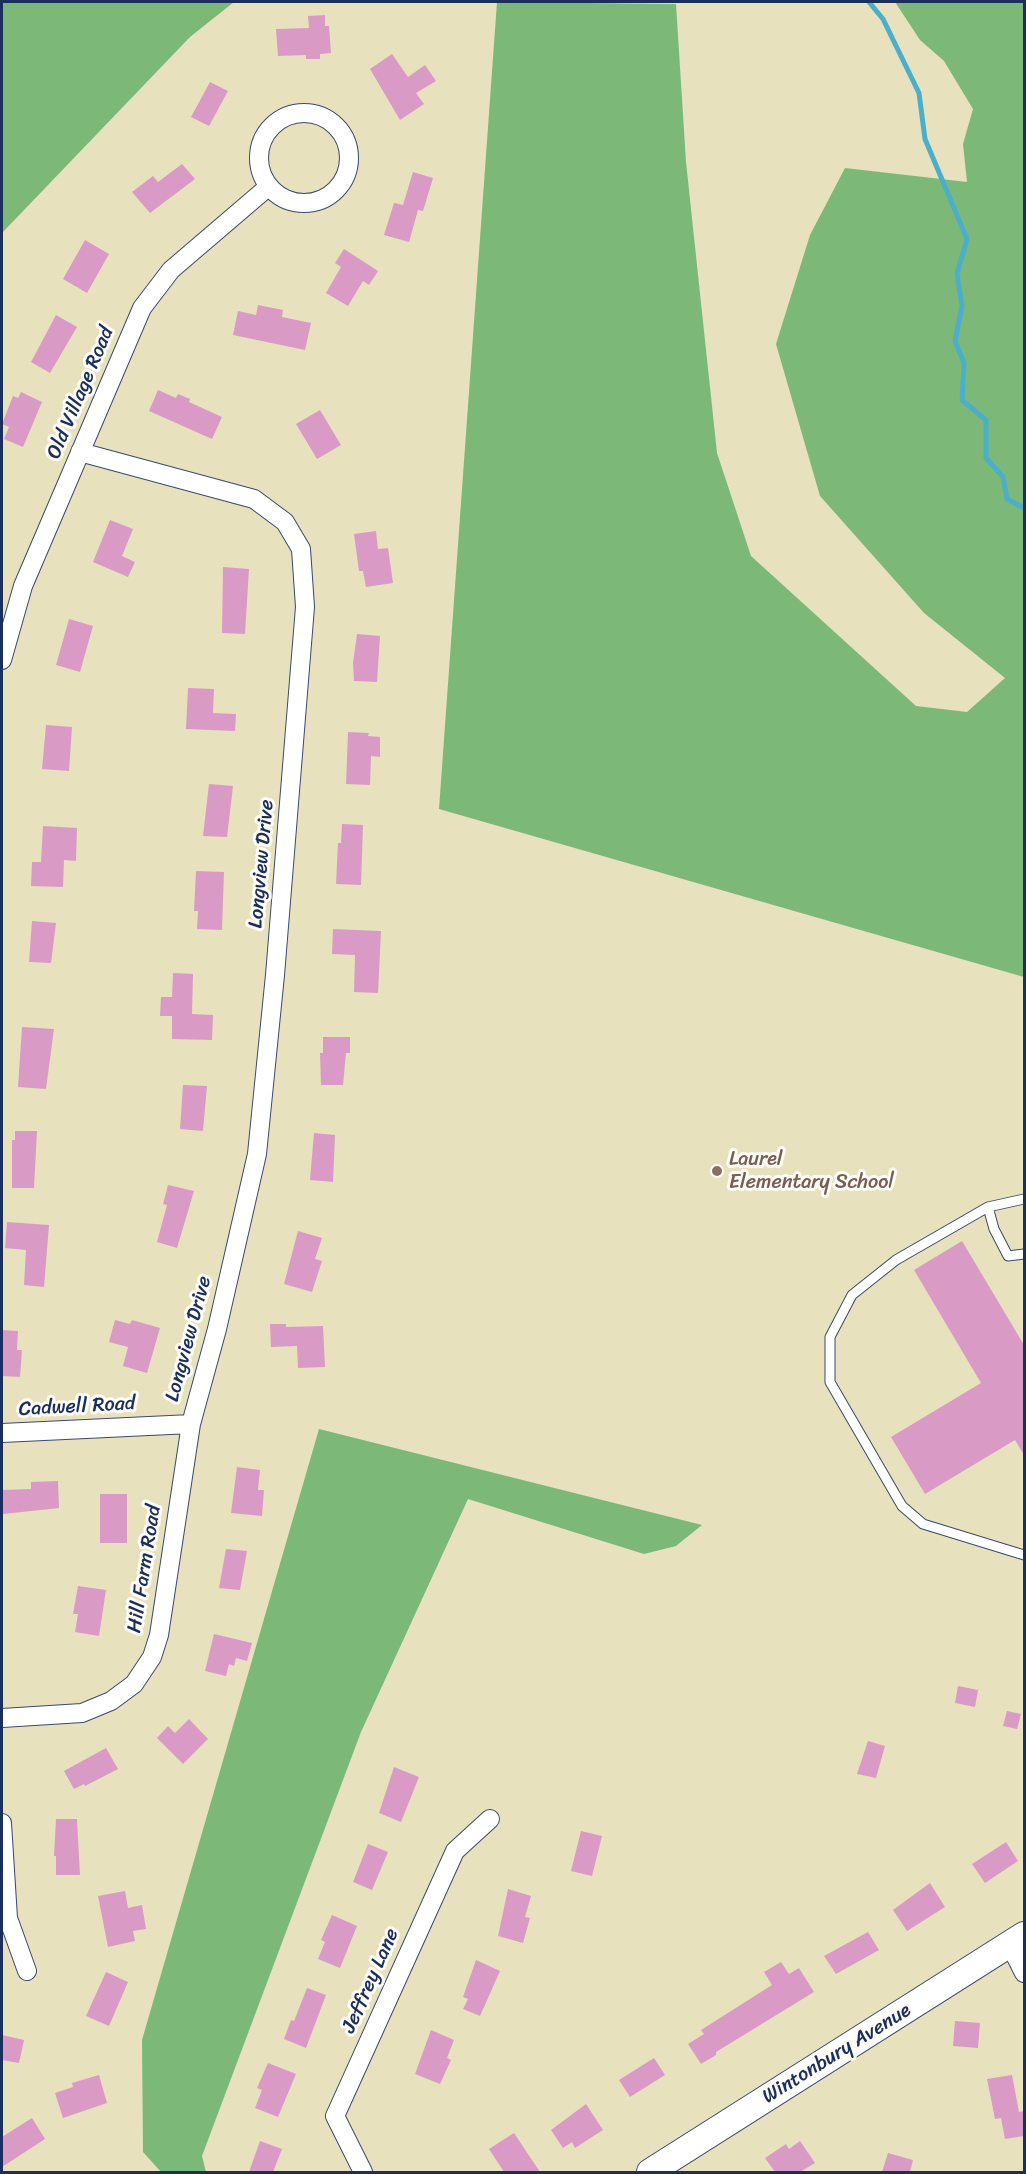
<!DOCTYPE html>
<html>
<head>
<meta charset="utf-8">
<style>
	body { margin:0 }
	#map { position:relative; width:1026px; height:2174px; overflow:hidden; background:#e7e1be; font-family:Sriracha,sans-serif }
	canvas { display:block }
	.frame { position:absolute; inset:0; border:3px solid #1b2f5e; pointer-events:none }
</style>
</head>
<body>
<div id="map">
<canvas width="1026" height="2174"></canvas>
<div class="frame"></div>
</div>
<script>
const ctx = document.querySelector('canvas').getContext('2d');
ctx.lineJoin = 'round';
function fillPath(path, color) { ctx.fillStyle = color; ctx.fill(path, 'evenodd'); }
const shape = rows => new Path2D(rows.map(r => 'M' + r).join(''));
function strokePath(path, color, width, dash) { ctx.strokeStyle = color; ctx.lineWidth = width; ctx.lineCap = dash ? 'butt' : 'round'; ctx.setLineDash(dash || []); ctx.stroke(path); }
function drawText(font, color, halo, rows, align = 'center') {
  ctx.font = font + ' Sriracha,sans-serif'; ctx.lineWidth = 6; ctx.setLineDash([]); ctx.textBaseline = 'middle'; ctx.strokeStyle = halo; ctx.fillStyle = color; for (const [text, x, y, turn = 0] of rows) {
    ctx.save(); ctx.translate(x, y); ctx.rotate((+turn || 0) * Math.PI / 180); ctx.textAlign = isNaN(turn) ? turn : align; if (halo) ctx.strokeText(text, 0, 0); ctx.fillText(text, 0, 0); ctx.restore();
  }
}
fillPath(shape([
	[2,2,234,2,190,37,2,233],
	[497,2,676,4,686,162,717,453,751,556,916,706,967,712,1005,678,924,613,820,496,776,344,810,235,845,168,967,182,963,144,973,109,944,61,920,40,895,2,1024,2,1024,977,439,809],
	[319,1429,702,1525,676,1546,644,1554,468,1499,361,1732,202,2156,206,2172,161,2172,143,2152,142,2040]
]), '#7cb979');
strokePath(shape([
	[869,2,883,19,919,93,925,139,967,239,957,274,962,306,955,341,964,363,962,400,986,420,986,458,1003,477,1007,499,1024,508]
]), '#4bafca', 5);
fillPath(shape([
	[325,15,325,26,329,26,331,53,320,54,320,59,306,59,306,55,278,56,276,29,309,28,308,16],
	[392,54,408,77,425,65,436,81,416,93,424,104,400,120,370,69],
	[210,82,228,91,209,126,191,117],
	[182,164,195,179,150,213,132,192,153,176,158,182],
	[413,172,433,178,423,211,418,210,409,242,384,235,394,203,403,205],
	[85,240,109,254,87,293,63,279],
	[344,249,378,271,369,285,363,281,348,306,326,293,341,267,335,263],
	[258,305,283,310,282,317,311,323,305,350,233,335,238,311,256,315],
	[56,315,77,327,50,373,31,362],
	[158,390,176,398,178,394,190,399,189,402,222,417,212,439,149,411],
	[21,392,42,402,23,447,4,439,9,427,2,424,13,396,18,398],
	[320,410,341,445,317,459,296,424],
	[110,520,133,529,122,556,135,562,128,577,93,562],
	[376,531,378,549,388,548,393,583,366,587,363,571,359,571,354,534],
	[223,567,249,569,245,634,222,633],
	[69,619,93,626,80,672,56,665],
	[357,634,380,636,377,682,354,681,353,663],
	[188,688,214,689,213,713,236,714,235,731,186,729],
	[46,725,72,727,69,771,42,769],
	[348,732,369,733,368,736,380,737,380,757,371,756,370,785,346,784],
	[209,784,233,786,227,837,203,836],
	[342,824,363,825,361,885,336,884,338,843,341,843],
	[43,826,77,828,76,861,64,860,63,887,31,886,32,862,41,862],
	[196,871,224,872,222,930,197,929,198,911,194,911],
	[32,921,56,923,51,963,29,962],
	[333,929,381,931,378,993,354,992,355,955,332,954],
	[173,973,193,974,192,1014,213,1015,212,1040,172,1039,172,1016,160,1016,161,997,172,997],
	[22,1027,54,1029,46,1089,18,1087],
	[323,1037,350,1037,350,1053,346,1053,343,1085,321,1085,320,1053,323,1053],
	[183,1085,207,1086,203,1131,180,1129],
	[15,1131,37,1131,34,1188,12,1188,12,1140,15,1140],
	[314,1133,335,1135,333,1182,310,1180],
	[168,1185,194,1191,177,1248,157,1242,167,1205,163,1204],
	[7,1222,49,1225,44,1287,24,1285,26,1250,5,1248],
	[298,1231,322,1238,315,1259,322,1261,312,1292,284,1284],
	[962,1241,1024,1345,1024,1455,1015,1440,925,1494,891,1437,981,1383,914,1270],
	[115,1320,130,1324,132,1320,160,1328,147,1373,123,1366,128,1347,109,1342],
	[270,1324,286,1324,286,1327,323,1326,325,1367,298,1368,297,1346,271,1347],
	[2,1330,18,1331,17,1350,22,1350,20,1377,2,1376],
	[237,1467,260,1470,258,1490,264,1490,262,1516,231,1513],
	[58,1481,59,1508,3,1514,2,1490,31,1489,31,1482],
	[100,1494,127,1494,127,1543,100,1543],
	[226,1549,247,1551,240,1590,219,1588],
	[78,1586,106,1590,99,1636,75,1632,78,1614,73,1614],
	[214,1634,252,1643,247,1661,236,1658,234,1666,229,1664,226,1676,205,1671],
	[958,1686,978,1690,975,1707,955,1703],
	[1007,1711,1021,1714,1017,1729,1003,1726],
	[189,1719,208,1739,183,1764,157,1738,168,1726,175,1733],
	[868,1741,885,1746,876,1778,857,1774],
	[106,1748,118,1769,85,1786,84,1784,74,1789,64,1771],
	[394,1767,419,1777,401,1822,379,1813],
	[56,1819,77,1819,80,1875,56,1875,56,1856,54,1856],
	[581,1831,602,1836,592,1876,571,1871],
	[1006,1842,1018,1861,985,1883,972,1864],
	[368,1844,388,1852,372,1890,353,1882],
	[930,1883,945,1907,907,1931,893,1910],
	[508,1889,531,1896,525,1917,530,1918,523,1943,498,1936],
	[125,1891,128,1908,142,1905,146,1929,133,1931,135,1941,108,1947,98,1896],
	[332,1915,357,1926,340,1968,318,1959,325,1942,321,1940],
	[868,1932,879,1950,836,1974,824,1956],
	[476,1960,500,1971,480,2016,463,2009,468,1999,463,1997],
	[781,1962,789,1974,799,1968,814,1992,716,2052,716,2055,701,2064,688,2044,704,2034,701,2030,772,1985,764,1972],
	[106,1972,128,1982,109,2026,86,2016],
	[307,1988,326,1995,306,2048,284,2039,291,2020,294,2021],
	[955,2021,980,2023,978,2048,953,2046],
	[431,2030,454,2040,447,2058,451,2060,440,2084,415,2074],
	[2,2035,24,2040,19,2063,2,2060],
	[654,2058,665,2075,630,2097,619,2080],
	[268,2063,296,2074,278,2117,255,2108,262,2090,257,2088],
	[99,2075,107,2103,63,2118,55,2093,73,2087,72,2083],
	[1012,2075,1019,2112,1024,2111,1024,2136,1005,2139,1001,2118,995,2119,987,2079],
	[586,2104,603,2130,575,2148,572,2142,563,2148,551,2130],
	[32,2118,45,2139,2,2167,2,2137],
	[514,2133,540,2172,504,2172,489,2149],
	[260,2141,282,2149,273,2172,249,2172],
	[800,2141,815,2163,800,2172,775,2172,765,2158,786,2144,789,2149],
	[888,2153,913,2160,910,2172,882,2172]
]), '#d99bc5');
const lane = shape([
	[1024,1199,988,1207,994,1229,1008,1256,1024,1254],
	[988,1207,896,1260,852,1295,830,1337,830,1382,902,1506,923,1524,1024,1555]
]);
const street = shape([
	'259 158a45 45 0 1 1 90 0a45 45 0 1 1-90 0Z',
	[2,660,23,586,142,308,171,270,268,187],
	[2,1433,191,1424],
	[2,1718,82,1713,111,1701,134,1684,152,1657,159,1635,191,1424,217,1329,257,1154,275,975,305,607,301,549,285,522,254,499,80,452],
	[2,1823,8,1918,27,1971],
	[1010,1945,1024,1973],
	[363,2172,335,2116,455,1851,490,1819]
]);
const secondary = shape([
	[650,2172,1024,1935]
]);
strokePath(lane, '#3a4a6c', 11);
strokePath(street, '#3a4a6c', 20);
strokePath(secondary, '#3a4a6c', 28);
strokePath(lane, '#fff', 9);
strokePath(street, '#fff', 18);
strokePath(secondary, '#fff', 26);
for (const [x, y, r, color] of [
	[717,1171,6,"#8d6e63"]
]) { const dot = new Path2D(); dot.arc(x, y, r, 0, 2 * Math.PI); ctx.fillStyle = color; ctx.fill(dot); strokePath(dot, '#fdfcf7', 2); }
drawText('20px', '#1b2f5e', '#fdfcf7', [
	["Old Village Road",81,393,-67],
	["Longview Drive",262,864,-85],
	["Longview Drive",189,1339,-75],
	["Cadwell Road",77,1407,-3],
	["Hill Farm Road",145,1569,-81],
	["Jeffrey Lane",371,1981,-66],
	["Wintonbury Avenue",837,2054,-32]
]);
drawText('20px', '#785e54', '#fdfcf7', [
	["Laurel",729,1160],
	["Elementary School",729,1183]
], 'left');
</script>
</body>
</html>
